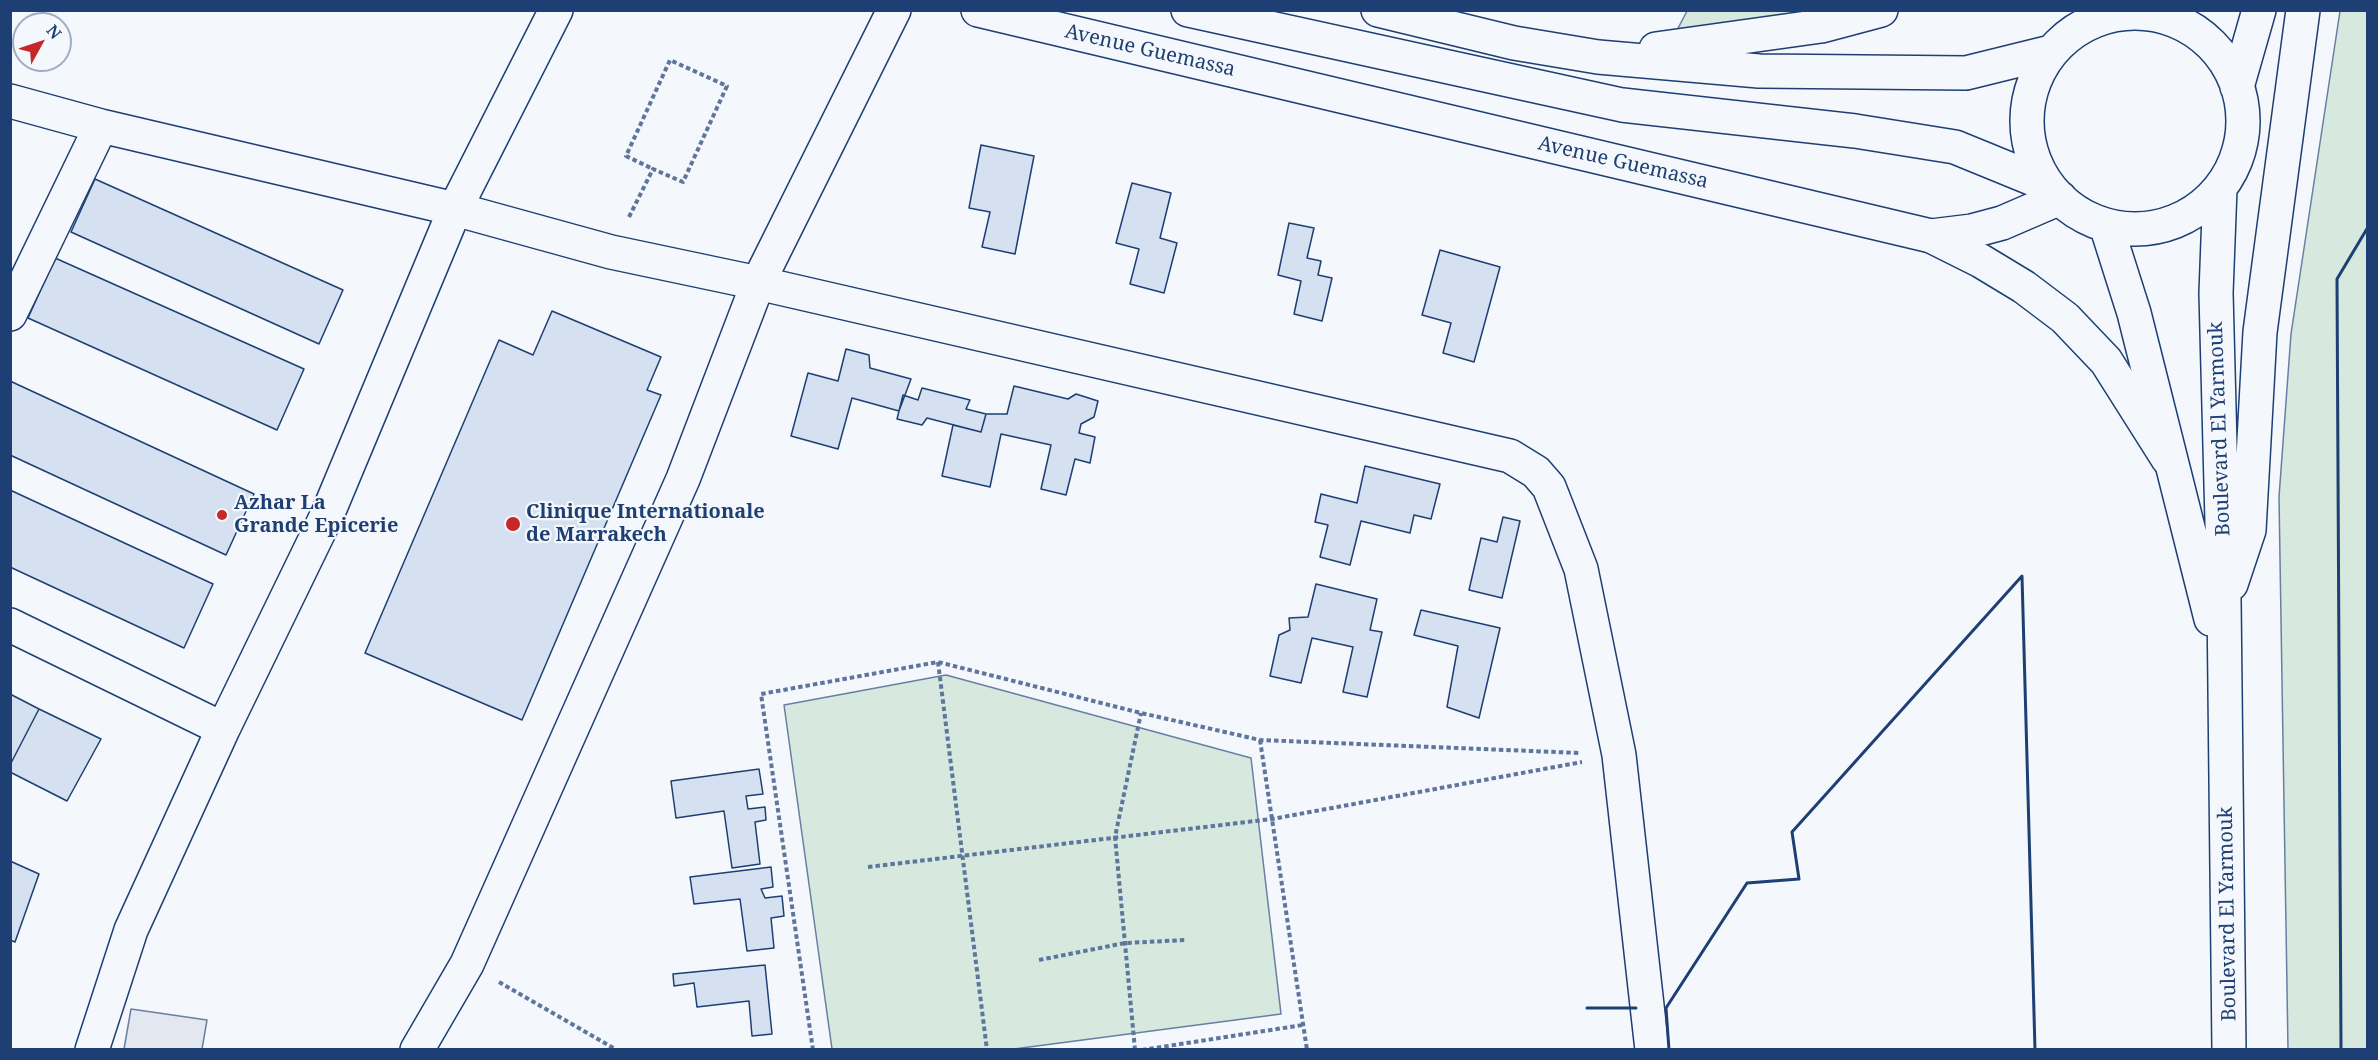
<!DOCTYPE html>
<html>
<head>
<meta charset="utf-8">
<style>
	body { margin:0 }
	#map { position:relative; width:2378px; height:1060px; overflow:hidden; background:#f4f7fb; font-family:"Noto Serif",serif }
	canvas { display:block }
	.frame { position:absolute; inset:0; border:12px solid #1d3f73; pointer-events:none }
	.north { position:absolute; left:12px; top:12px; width:60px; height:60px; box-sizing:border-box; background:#f4f7fb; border:2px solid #9eadc5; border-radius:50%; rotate:50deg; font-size:16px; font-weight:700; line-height:24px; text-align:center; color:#1d3f73 }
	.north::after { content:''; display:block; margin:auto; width:21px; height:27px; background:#c62828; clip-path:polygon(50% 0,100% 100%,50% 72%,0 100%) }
</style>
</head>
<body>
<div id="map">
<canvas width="2378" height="1060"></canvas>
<div class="frame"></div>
<div class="north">N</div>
</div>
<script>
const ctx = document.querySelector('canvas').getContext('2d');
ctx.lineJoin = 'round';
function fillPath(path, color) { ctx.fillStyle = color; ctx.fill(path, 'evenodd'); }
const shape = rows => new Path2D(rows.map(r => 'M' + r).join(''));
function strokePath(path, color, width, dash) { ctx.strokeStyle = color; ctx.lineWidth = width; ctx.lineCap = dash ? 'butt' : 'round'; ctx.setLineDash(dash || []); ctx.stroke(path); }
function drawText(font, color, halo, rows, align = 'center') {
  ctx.font = font + ' "Noto Serif",serif'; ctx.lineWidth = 4.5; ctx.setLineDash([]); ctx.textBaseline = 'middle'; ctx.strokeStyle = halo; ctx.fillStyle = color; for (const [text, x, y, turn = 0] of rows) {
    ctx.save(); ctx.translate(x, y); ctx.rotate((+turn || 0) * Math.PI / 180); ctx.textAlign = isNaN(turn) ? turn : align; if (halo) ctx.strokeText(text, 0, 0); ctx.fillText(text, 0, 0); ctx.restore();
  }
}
const green = shape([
	[1687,11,1806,11,1772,19,1675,34,1687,11],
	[2340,11,2368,11,2367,1049,2288,1049,2279,497,2291,334,2340,11],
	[946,675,1251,758,1281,1014,1014,1049,832,1049,784,705,946,675]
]);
fillPath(green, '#d7e8df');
strokePath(green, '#687fa3', 1.5);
const parking = shape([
	[131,1009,207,1020,202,1049,124,1049,131,1009]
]);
fillPath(parking, '#e3e8f0');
strokePath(parking, '#687fa3', 1.5);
const building = shape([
	[981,145,1034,156,1015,254,982,247,990,212,969,208,981,145],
	[95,179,343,290,319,344,71,232,95,179],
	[1132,183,1171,193,1160,238,1177,243,1164,293,1130,284,1139,249,1116,243,1132,183],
	[1289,223,1314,228,1307,258,1321,261,1318,275,1332,278,1322,321,1294,314,1301,281,1278,275,1289,223],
	[1440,250,1500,267,1474,362,1443,353,1451,323,1422,315,1440,250],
	[55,258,304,369,277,430,28,318,55,258],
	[552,311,661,357,647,390,661,395,522,720,365,653,499,340,533,355,552,311],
	[846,349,869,355,870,368,911,379,899,411,852,398,838,449,791,436,808,373,838,381,846,349],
	[10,381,254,494,226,555,10,455,10,381],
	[1014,386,1068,399,1076,394,1098,401,1094,417,1081,424,1079,433,1095,437,1090,463,1075,459,1066,495,1041,489,1051,445,1001,434,990,487,942,476,953,425,981,432,986,414,1007,414,1014,386],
	[922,388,970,400,966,409,986,414,981,432,927,418,922,425,897,419,903,395,918,400,922,388],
	[1365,466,1440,484,1431,519,1414,515,1410,533,1361,521,1350,565,1320,557,1328,525,1315,522,1321,494,1357,503,1365,466],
	[10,490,213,584,184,648,10,567,10,490],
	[1503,517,1520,521,1502,598,1469,590,1481,538,1497,542,1503,517],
	[1316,584,1377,599,1370,630,1382,632,1367,697,1343,692,1353,647,1312,638,1301,683,1270,676,1279,635,1290,630,1289,618,1308,617,1316,584],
	[1421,610,1500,628,1479,718,1447,707,1458,646,1414,635,1421,610],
	[10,694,39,709,10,765,10,694],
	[39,709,101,739,67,801,10,772,10,765,39,709],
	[759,769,763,794,746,796,748,809,765,807,766,820,755,822,760,864,732,868,724,811,676,818,671,781,759,769],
	[10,861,39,874,15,942,10,940,10,861],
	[771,867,773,887,761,889,765,898,782,896,784,916,771,918,774,948,747,951,740,899,694,904,690,877,771,867],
	[765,965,772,1034,752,1036,749,1001,697,1007,694,983,674,986,673,974,765,965]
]);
fillPath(building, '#d5e0f0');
strokePath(building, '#1d3f73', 1.5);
const minor = shape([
	[978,10,1931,236,1981,261,2024,287,2065,318,2106,361,2168,459],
	[10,101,101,126,455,209,611,252,758,283,1510,456,1536,472,1549,487,1581,569,1619,755,1652,1050],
	[10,314,101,126],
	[10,625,223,729],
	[92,1050,131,930,223,729,328,513,455,209,556,10],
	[417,1050,467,964,683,479,758,283,894,10]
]);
const secondary = shape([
	[1188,10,1622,105,1855,131,1955,147,2048,185],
	[1378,10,1514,43,1598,57,1759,71,1966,73,2051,52],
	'2027 121a108 108 0 1 1 216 0a108 108 0 1 1-216 0Z',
	[1656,49,1821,26,1881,10],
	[2237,87,2259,10],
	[2220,188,2216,293,2224,599,2229,1050],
	[2106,225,2134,313,2211,619],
	[1931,236,1972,231,2002,223,2060,198],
	[2231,584,2249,530,2260,332,2303,10]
]);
strokePath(minor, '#1d3f73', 36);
strokePath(secondary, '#1d3f73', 36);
strokePath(shape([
	[629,217,653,169,683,182,727,86,670,60,626,156,653,169],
	[938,662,987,1050],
	[1260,740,1307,1050],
	[868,867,1272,819,1582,762],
	[1039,960,1125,943,1185,940],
	[499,982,617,1050],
	[813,1050,761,694,938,662,1141,713,1260,740,1580,753],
	[1135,1050,1115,837,1141,713],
	[1142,1050,1303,1025]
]), '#5e769c', 4, [4.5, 3]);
strokePath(minor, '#f4f7fb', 33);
strokePath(secondary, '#f4f7fb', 33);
strokePath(shape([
	[1587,1008,1636,1008],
	[1669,1050,1666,1008,1747,883,1799,879,1792,832,2022,576,2035,1050],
	[2341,1050,2337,279,2368,227]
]), '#1d3f73', 3);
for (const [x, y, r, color] of [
	[222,515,6,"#c62828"],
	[513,524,8,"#c62828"]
]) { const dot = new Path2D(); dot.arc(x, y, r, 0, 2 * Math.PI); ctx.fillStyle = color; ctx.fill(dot); strokePath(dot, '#f4f7fb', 2); }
drawText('20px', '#1d3f73', '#f4f7fb', [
	["Avenue Guemassa",1150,51,13],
	["Avenue Guemassa",1623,163,13],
	["Boulevard El Yarmouk",2220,429,-92],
	["Boulevard El Yarmouk",2228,914,-91]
]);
drawText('bold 20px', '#1d3f73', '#f4f7fb', [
	["Azhar La",234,503],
	["Grande Epicerie",234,526],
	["Clinique Internationale",526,512],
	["de Marrakech",526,535]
], 'left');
</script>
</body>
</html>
